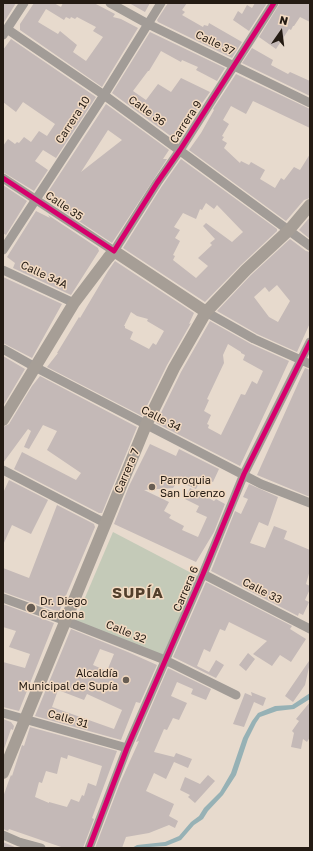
<!DOCTYPE html>
<html>
<head>
<meta charset="utf-8">
<style>
	body { margin:0 }
	#map { position:relative; width:313px; height:851px; overflow:hidden; background:#e7dacd; font-family:"Golos Text",sans-serif }
	canvas { display:block }
	.frame { position:absolute; inset:0; border:4px solid #241b13; pointer-events:none }
	.north { position:absolute; left:261px; top:12px; width:40px; height:40px; -webkit-text-stroke:3px #f2dac2; paint-order:stroke; rotate:14deg; font-size:11px; font-weight:700; line-height:16px; text-align:center; color:#241b13 }
	.north::after { content:''; display:block; margin:auto; width:14px; height:18px; background:#241b13; clip-path:polygon(50% 0,100% 100%,50% 72%,0 100%) }
</style>
</head>
<body>
<div id="map">
<canvas width="313" height="851"></canvas>
<div class="frame"></div>
<div class="north">N</div>
</div>
<script>
const ctx = document.querySelector('canvas').getContext('2d');
ctx.lineJoin = 'round';
function fillPath(path, color) { ctx.fillStyle = color; ctx.fill(path, 'evenodd'); }
const shape = rows => new Path2D(rows.map(r => 'M' + r).join(''));
function strokePath(path, color, width, dash) { ctx.strokeStyle = color; ctx.lineWidth = width; ctx.lineCap = dash ? 'butt' : 'round'; ctx.setLineDash(dash || []); ctx.stroke(path); }
function drawText(font, color, halo, rows, align = 'center') {
  ctx.font = font + ' "Golos Text",sans-serif'; ctx.lineWidth = 3; ctx.setLineDash([]); ctx.textBaseline = 'middle'; ctx.strokeStyle = halo; ctx.fillStyle = color; for (const [text, x, y, turn = 0] of rows) {
    ctx.save(); ctx.translate(x, y); ctx.rotate((+turn || 0) * Math.PI / 180); ctx.textAlign = isNaN(turn) ? turn : align; if (halo) ctx.strokeText(text, 0, 0); ctx.fillText(text, 0, 0); ctx.restore();
  }
}
fillPath(shape([
	[113,532,199,577,164,656,75,621]
]), '#c4cab8');
fillPath(shape([
	[310,693,310,699,294,709,277,711,260,717,256,723,248,739,236,775,223,795,208,811,203,819,194,825,181,840,166,846,132,848,137,845,165,842,179,836,191,822,199,816,204,808,220,792,231,773,243,738,252,721,258,713,275,706,292,705]
]), '#96b1b5');
fillPath(shape([
	[3,3,16,3,3,24],
	[34,3,54,3,61,7,63,3,94,3,115,14,113,17,121,19,138,28,102,87,20,30,20,24],
	[46,9,64,20,66,17,70,19,71,17,75,19,77,17,96,27,93,31,103,37,86,61,73,52,77,45,60,31,58,34,38,22],
	[129,3,150,3,145,12],
	[168,3,187,3,182,10,185,12,182,15,203,27,204,25,208,26,209,23,242,42,232,58,158,22,157,20],
	[255,3,267,3,249,31,233,20,238,11,242,14,247,5,252,8],
	[280,3,310,3,310,22,300,17,294,26,293,26,291,30,289,29,276,49,259,37],
	[150,32,225,68,217,81,196,70,198,67,182,60,181,62,161,51,149,71,148,71,133,91,146,100,158,84,171,92,181,78,210,92,176,140,112,93],
	[11,39,96,97,56,158,43,150,35,161,48,170,34,191,3,172,3,146,8,139,15,144,17,142,19,143,24,137,31,142,39,131,47,136,55,124,23,102,16,112,3,102,3,50],
	[252,48,273,60,271,65,288,74,290,72,310,81,310,96,242,63],
	[236,74,310,109,310,128,253,101,246,114,231,106,223,120,229,124,222,136,224,137,222,140,227,143,224,148,240,163,241,161,249,165,251,162,265,170,260,179,275,188,281,178,284,180,294,167,300,170,310,154,310,198,304,200,286,221,189,150,201,133,214,110,213,109],
	[106,104,169,150,163,159,167,159,112,243,44,198],
	[108,130,122,140,81,172],
	[181,159,277,229,277,231,241,265,205,302,123,248,162,186],
	[206,203,214,209,217,205,243,232,232,242,206,223,203,226,215,239,210,243,212,245,198,258,208,266,196,278,173,260,175,256,173,255,180,241,175,238,180,230,174,227,183,213,196,219,200,209,202,210],
	[3,185,27,201,6,235,3,233],
	[36,211,50,218,48,215,98,248,99,251,71,295,13,268,15,263,7,257],
	[310,217,310,239,299,230],
	[290,239,306,251,310,252,310,323,297,352,257,334,217,311,251,275],
	[277,285,290,301,278,322,269,317,254,297,265,287,269,292],
	[115,261,194,313,189,324,191,323,167,365,142,416,47,367,58,353,57,353,79,317,80,318,108,271],
	[131,312,137,316,148,319,147,321,164,331,156,345,153,343,149,349,130,339,133,332,125,328,125,326,124,326],
	[3,277,62,304,32,358,3,343],
	[210,321,251,344,289,361,278,385,240,466,156,423,181,372],
	[228,344,241,352,241,353,245,355,243,360,263,371,257,384,252,381,245,395,241,394,221,435,208,428,209,425,207,424,211,415,204,411,209,400,207,399,224,363,223,355],
	[3,356,25,369,3,406],
	[305,368,310,370,310,497,257,475],
	[40,376,137,427,102,513,99,513,14,469,22,452,76,480,81,473,47,450,57,431,43,425,29,449,24,447,31,431,28,429,3,463,3,427,9,424,32,386],
	[150,444,176,456,179,449,219,469,213,482,202,477,196,489,178,481,173,488,144,490,169,502,164,511,171,515,169,518,184,526,182,530,198,537,207,517,196,512,199,506,185,499,190,488,214,501,216,499,225,504,214,532,196,562,114,524,129,486],
	[9,480,48,500,31,534,12,525,3,545,3,493],
	[249,484,278,497,268,526,259,522,250,543,265,548,274,526,287,531,284,539,310,550,310,570,306,584,310,586,310,589,305,600,309,602,303,615,299,613,298,616,211,571,235,511,241,514,248,499,243,497],
	[57,505,94,524,95,527,59,612,3,592,3,568,29,578],
	[206,582,292,626,290,629,306,639,291,662,280,655,272,666,253,654,267,641,229,622,225,631,220,629,210,652,204,649,197,666,209,672,216,660,224,665,216,678,173,657],
	[3,604,54,623,19,711,3,707,3,662,25,668,30,654,9,647,16,631,3,627],
	[71,629,128,652,157,665,140,703,136,702,121,740,35,716],
	[100,649,114,654,107,671,93,665],
	[58,690,84,700,87,694,122,710,114,729,52,707],
	[248,653,255,659,246,671,239,665],
	[309,661,310,663,305,685,293,702,285,696],
	[168,668,211,689,206,700,191,694,193,689,177,682,171,696,187,703,179,720,173,718,167,730,164,729,154,752,174,757,176,753,192,759,188,768,174,762,166,779,154,773,146,791,174,804,169,816,178,821,175,828,169,825,149,833,126,837,122,848,95,848,120,783,139,741,136,742],
	[251,692,266,698,263,706,254,702,244,727,233,724,245,693,252,696],
	[310,702,310,737,307,742,303,739,301,749,291,747,294,733,292,731,299,721,296,719],
	[3,719,11,722,14,726,13,730,11,729,4,749,3,748],
	[30,727,117,751,92,818,94,819,83,848,64,848,9,829,8,831,3,829,3,797,8,783,11,775,12,776,22,745,24,746],
	[68,755,102,766,96,786,88,783,84,796,82,795,79,802,71,799,67,807,49,802,49,803,35,797,39,782,42,783,46,771,57,774,61,757,67,759],
	[208,775,215,781,195,803,188,797,190,795,180,790,185,777,200,784],
	[3,842,17,848,18,848,3,848]
]), '#c4b9b7');
strokePath(shape([
	[110,3,148,24,310,103],
	[7,29,104,95,310,246],
	[3,35,24,3],
	[3,178,114,251,157,183,180,150,274,3],
	[3,250,104,95,161,3],
	[3,270,74,303],
	[206,312,254,339,310,364],
	[3,349,35,367,261,484,310,503],
	[3,470,105,523],
	[203,574,310,629],
	[3,598,66,621,165,660,236,695],
	[3,713,127,748],
	[3,835,19,842,41,848],
	[89,848,127,748,203,574,244,474,310,342]
]), '#a29c97', 9);
strokePath(shape([
	[3,420,74,303,108,258,114,251,206,312],
	[3,773,146,425,174,368,206,312,246,270,289,230,310,205]
]), '#a69e96', 12);
strokePath(shape([
	[3,178,114,251,157,183,180,150,274,3],
	[89,848,127,748,203,574,244,474,310,342]
]), '#d6006c', 5);
for (const [x, y, r, color] of [
	[152,487,4,"#685e54"],
	[31,608,5,"#685e54"],
	[126,680,4,"#685e54"]
]) { const dot = new Path2D(); dot.arc(x, y, r, 0, 2 * Math.PI); ctx.fillStyle = color; ctx.fill(dot); strokePath(dot, '#f2dac2', 1.5); }
drawText('11px', '#241b13', '#f2dac2', [
	["Calle 37",215,43,26],
	["Calle 36",147,111,36],
	["Carrera 10",73,120,-57],
	["Carrera 9",186,122,-57],
	["Calle 35",64,206,34],
	["Calle 34A",44,275,25],
	["Calle 34",161,419,27],
	["Carrera 7",127,471,-67],
	["Carrera 6",186,589,-67],
	["Calle 33",262,591,27],
	["Calle 32",126,632,22],
	["Calle 31",68,719,16]
]);
drawText('11px', '#241b13', '#f2dac2', [
	["Parroquia",160,481],
	["San Lorenzo",160,494],
	["Dr. Diego",40,602],
	["Cardona",40,615],
	["Alcaldía",118,674,"right"],
	["Municipal de Supía",118,687,"right"]
], 'left');
ctx.letterSpacing = '1px';
drawText('bold 15px', '#523f2c', '#f2dac2', [
	["SUPÍA",138,593]
]);
ctx.letterSpacing = '0px';
</script>
</body>
</html>
